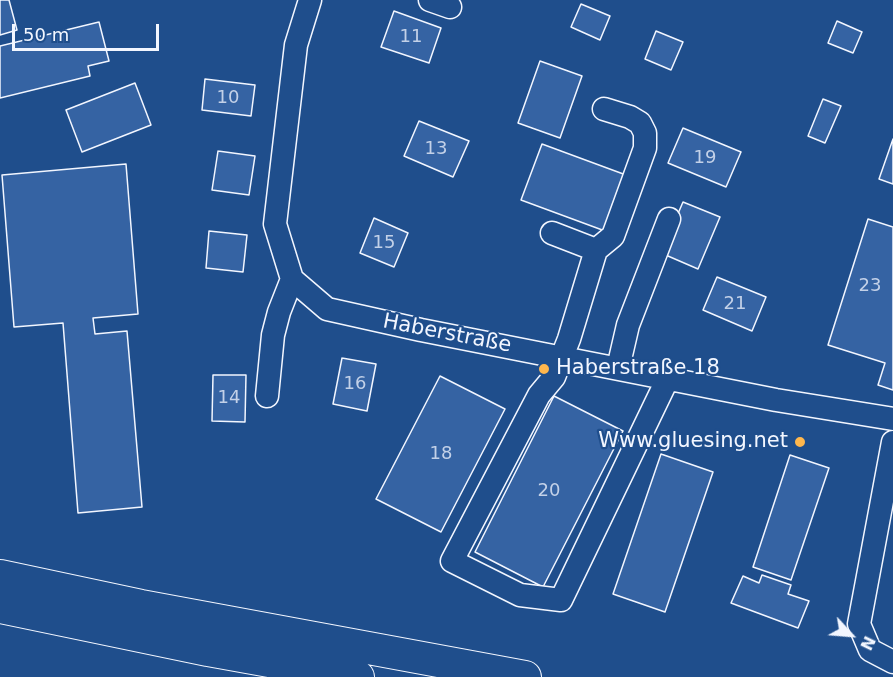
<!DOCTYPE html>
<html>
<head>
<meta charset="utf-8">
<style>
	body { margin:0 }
	#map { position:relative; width:893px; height:677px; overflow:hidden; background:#1f4e8c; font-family:"DejaVu Sans",sans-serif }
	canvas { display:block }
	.north { position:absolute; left:821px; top:605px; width:60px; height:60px; -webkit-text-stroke:4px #1f4e8c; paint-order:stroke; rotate:116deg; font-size:16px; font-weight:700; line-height:24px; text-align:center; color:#f2f6ff }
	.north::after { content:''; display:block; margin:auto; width:21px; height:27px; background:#f2f6ff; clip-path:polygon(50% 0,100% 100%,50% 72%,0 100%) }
	.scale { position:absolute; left:12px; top:24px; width:147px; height:27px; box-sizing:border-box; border:3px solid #f2f6ff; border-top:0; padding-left:8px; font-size:18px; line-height:21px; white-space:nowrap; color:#f2f6ff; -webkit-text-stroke:4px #1f4e8c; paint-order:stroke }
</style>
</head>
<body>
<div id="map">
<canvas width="893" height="677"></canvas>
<div class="north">N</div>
<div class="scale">50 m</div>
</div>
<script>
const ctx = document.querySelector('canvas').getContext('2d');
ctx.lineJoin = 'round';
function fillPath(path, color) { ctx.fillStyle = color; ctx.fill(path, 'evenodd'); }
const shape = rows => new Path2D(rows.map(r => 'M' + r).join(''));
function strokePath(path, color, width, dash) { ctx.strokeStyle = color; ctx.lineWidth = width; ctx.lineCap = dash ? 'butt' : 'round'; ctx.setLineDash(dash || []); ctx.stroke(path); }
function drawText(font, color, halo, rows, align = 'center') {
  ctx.font = font + ' "DejaVu Sans",sans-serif'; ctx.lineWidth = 4.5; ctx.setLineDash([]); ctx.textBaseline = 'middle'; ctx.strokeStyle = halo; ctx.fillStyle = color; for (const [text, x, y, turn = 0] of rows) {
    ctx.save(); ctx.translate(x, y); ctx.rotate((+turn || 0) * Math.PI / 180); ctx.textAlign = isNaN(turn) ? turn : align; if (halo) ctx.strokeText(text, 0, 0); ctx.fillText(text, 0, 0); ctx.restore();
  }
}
const building = shape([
	[0,0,9,0,17,30,0,35,0,0],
	[581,4,610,16,600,40,571,27,581,4],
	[394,11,441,28,429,63,381,47,394,11],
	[837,21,862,32,853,53,828,43,837,21],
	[99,22,109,61,88,66,90,76,0,98,0,46,99,22],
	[656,31,683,42,671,70,645,59,656,31],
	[540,61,582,76,560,138,518,123,540,61],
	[205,79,255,85,251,116,202,110,205,79],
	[135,83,151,125,82,152,66,110,135,83],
	[823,99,841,106,825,143,808,136,823,99],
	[419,121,469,141,453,177,404,156,419,121],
	[683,128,741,152,726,187,668,163,683,128],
	[893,139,893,184,879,179,893,139],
	[542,144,626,175,605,231,521,200,542,144],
	[218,151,255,156,249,195,212,190,218,151],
	[126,164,138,314,93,318,95,334,127,331,142,507,78,513,63,323,14,327,2,175,126,164],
	[683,202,720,217,698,269,661,253,683,202],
	[374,218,408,233,394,267,360,253,374,218],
	[868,219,893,227,893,390,878,385,885,363,828,345,868,219],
	[209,231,247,235,243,272,206,268,209,231],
	[717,277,766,297,752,331,703,310,717,277],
	[342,358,376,364,367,411,333,404,342,358],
	[213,375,246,375,245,422,212,421,213,375],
	[440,376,505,409,441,532,376,499,440,376],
	[554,396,623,431,543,587,475,552,554,396],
	[661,454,713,472,665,612,613,594,661,454],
	[790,455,829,468,791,580,753,567,790,455],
	[762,575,791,585,788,594,809,601,798,628,731,603,743,576,759,583,762,575]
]);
fillPath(building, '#3563a3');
strokePath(building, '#f2f6ff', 1.5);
const minor = shape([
	[310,0,296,45,275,224,292,279,327,309,421,330,776,400,893,419],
	[430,0,450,7],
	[552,233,596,250,569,339,554,377,539,395,452,561,520,595,561,600,668,378],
	[596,250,613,236,645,148,645,133,640,123,630,117,604,109],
	[618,368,628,325,669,219],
	[267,396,273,335,279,312,292,279],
	[893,442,859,624,870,650,893,662]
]);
const highway = shape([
	[0,576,141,606,525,677],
	[0,607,208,650,358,677]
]);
strokePath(minor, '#f2f6ff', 25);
strokePath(highway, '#f2f6ff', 34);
strokePath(minor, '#1f4e8c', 22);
strokePath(highway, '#1f4e8c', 32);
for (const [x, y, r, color] of [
	[544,369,6,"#ffb74d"],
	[800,442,6,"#ffb74d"]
]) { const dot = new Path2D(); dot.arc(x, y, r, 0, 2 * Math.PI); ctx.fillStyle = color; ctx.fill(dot); strokePath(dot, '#1f4e8c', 2); }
drawText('18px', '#c3d1e8', null, [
	["11",411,37],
	["10",228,98],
	["13",436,149],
	["19",705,158],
	["15",384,243],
	["23",870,286],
	["21",735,304],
	["16",355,384],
	["14",229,398],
	["18",441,454],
	["20",549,491]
]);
drawText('21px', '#f2f6ff', '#1f4e8c', [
	["Haberstraße",447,334,11]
]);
drawText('21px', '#f2f6ff', '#1f4e8c', [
	["Haberstraße 18",556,369],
	["Www.gluesing.net",788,442,"right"]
], 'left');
</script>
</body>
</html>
